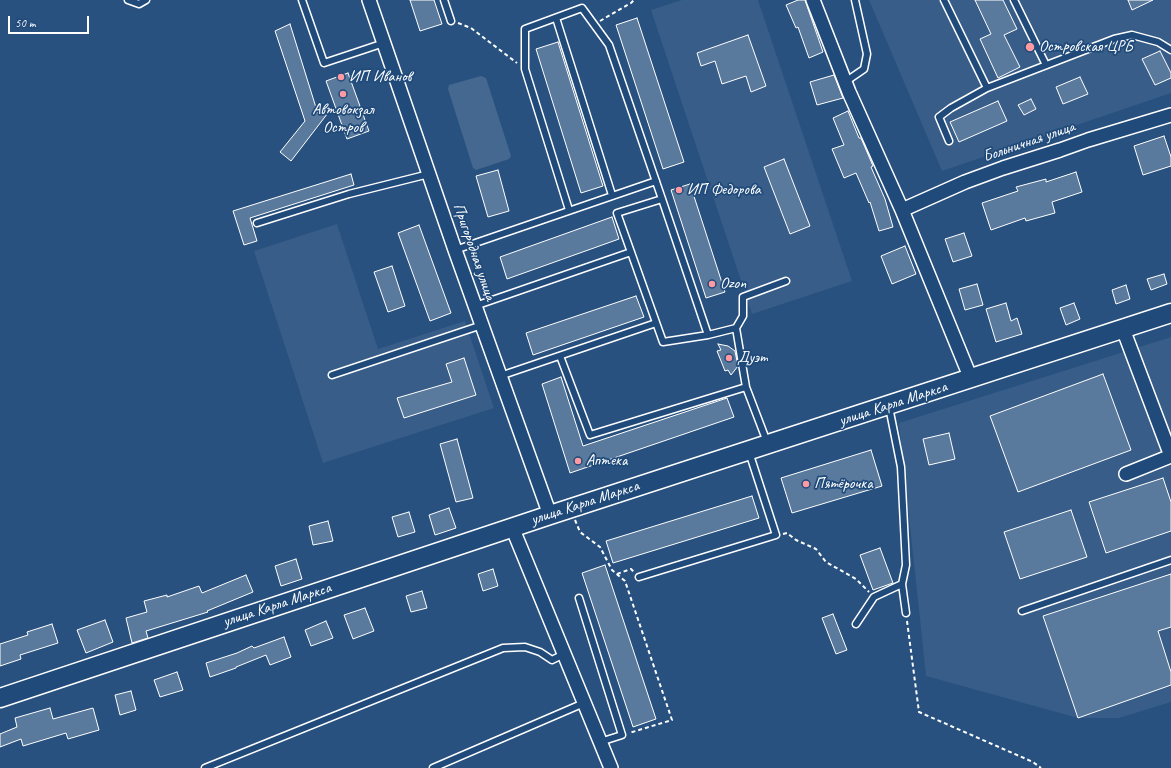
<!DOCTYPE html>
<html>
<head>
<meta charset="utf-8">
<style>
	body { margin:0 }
	#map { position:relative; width:1171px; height:768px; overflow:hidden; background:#28517f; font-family:Caveat,sans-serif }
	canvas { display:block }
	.scale { position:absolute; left:8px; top:16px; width:81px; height:18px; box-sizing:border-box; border:2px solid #fff; border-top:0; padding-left:5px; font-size:12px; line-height:14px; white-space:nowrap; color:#fff; -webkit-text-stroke:3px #1f4a7a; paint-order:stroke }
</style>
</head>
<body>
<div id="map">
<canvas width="1171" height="768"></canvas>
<div class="scale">50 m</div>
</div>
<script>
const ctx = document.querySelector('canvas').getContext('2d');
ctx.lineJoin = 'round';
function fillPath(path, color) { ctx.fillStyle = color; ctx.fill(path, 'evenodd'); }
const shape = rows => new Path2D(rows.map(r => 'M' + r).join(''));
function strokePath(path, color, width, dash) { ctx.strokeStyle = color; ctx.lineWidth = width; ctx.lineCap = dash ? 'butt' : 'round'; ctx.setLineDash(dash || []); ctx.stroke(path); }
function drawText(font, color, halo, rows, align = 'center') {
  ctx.font = font + ' Caveat,sans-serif'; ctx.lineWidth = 3.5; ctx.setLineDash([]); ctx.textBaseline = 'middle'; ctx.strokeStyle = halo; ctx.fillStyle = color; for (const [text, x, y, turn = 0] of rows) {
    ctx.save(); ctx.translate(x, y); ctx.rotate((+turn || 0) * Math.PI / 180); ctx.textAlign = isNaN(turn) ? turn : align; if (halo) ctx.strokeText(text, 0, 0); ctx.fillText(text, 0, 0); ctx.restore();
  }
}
fillPath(shape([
	[682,0,758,0,852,281,752,314,651,10],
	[869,0,1171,0,1171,93,942,171],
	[337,224,378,349,465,321,494,408,323,463,254,251],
	[1171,337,1171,702,1119,718,1078,718,926,676,899,423]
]), '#375d88');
fillPath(shape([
	[481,76,486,78,511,156,509,159,476,170,473,168,448,89,449,85]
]), '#446890');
const building = shape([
	[410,0,434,0,442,24,420,31,410,0],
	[798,0,805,0,823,52,809,58,798,27,796,28,786,5,798,0],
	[975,0,1003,0,1017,29,1004,35,1020,67,998,78,980,39,991,34,975,0],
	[1128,0,1153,0,1132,10,1128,0],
	[637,18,684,162,663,169,616,25,637,18],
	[290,24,318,114,331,109,291,161,280,152,305,121,275,31,290,24],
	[748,35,766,86,751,92,746,76,722,84,715,61,701,66,697,53,748,35],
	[558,42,603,186,581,193,536,49,558,42],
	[1160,51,1171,73,1171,78,1155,85,1142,59,1160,51],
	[348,73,369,131,347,139,326,81,348,73],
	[834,75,843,98,817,105,810,82,834,75],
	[1080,77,1088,94,1063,104,1056,87,1080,77],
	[1031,99,1036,109,1024,115,1018,105,1031,99],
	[998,101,1007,121,959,142,950,122,998,101],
	[848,111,859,138,861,138,873,166,871,167,885,199,893,227,879,231,870,202,869,203,856,173,844,178,832,149,844,145,833,118,848,111],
	[1164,136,1171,157,1171,166,1143,175,1134,146,1164,136],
	[784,159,810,226,790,234,764,167,784,159],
	[498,170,509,211,488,217,476,176,498,170],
	[1076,172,1082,192,1052,202,1055,213,1026,221,1025,218,991,230,982,203,1018,191,1016,187,1046,179,1046,182,1076,172],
	[351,174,354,185,250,218,257,241,244,245,233,211,351,174],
	[690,184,725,292,706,298,671,190,690,184],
	[612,217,619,239,507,279,500,257,612,217],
	[419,225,451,313,430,321,398,233,419,225],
	[964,233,972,256,953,262,945,239,964,233],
	[905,246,916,274,892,284,881,256,905,246],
	[392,266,405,306,388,312,374,272,392,266],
	[1164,274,1167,284,1151,290,1147,279,1164,274],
	[977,284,983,305,965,310,959,289,977,284],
	[1126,285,1130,299,1116,304,1112,290,1126,285],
	[636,296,644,317,533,355,526,333,636,296],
	[1006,303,1011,321,1017,318,1022,334,996,342,986,309,1006,303],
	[1074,303,1080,319,1066,325,1060,308,1074,303],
	[718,344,728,346,735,351,738,366,731,375,728,370,725,371,717,351,721,350,718,344],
	[464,358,476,395,404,418,397,398,452,382,446,364,464,358],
	[1103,374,1131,450,1018,492,990,416,1103,374],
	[561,377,583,446,727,398,734,417,570,473,542,384,561,377],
	[949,433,955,459,929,465,923,439,949,433],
	[457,439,473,498,456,502,440,444,457,439],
	[871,450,882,486,792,513,781,478,871,450],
	[1163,478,1171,502,1171,531,1106,553,1089,502,1163,478],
	[752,496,759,518,613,563,606,541,752,496],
	[449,508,456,528,435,535,429,515,449,508],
	[1071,510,1087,557,1020,579,1004,532,1071,510],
	[409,512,415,532,398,537,392,517,409,512],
	[328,521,333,541,313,545,309,526,328,521],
	[880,548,893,583,873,590,860,555,880,548],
	[296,559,302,579,281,586,275,566,296,559],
	[605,565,656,719,633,727,582,573,605,565],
	[493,569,498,586,483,591,478,574,493,569],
	[1171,574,1171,627,1158,631,1171,672,1171,685,1078,718,1043,616,1171,574],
	[246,575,253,592,207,611,208,612,146,631,148,638,132,643,126,618,147,612,144,601,167,595,167,597,199,586,202,593,246,575],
	[422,591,427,608,411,612,406,596,422,591],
	[365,608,374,631,353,639,344,615,365,608],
	[833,614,847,650,836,654,822,618,833,614],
	[105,620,113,642,86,653,77,630,105,620],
	[326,621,333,638,311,646,305,630,326,621],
	[52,624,58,643,20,655,21,659,0,666,0,644,28,635,27,632,52,624],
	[284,637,291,657,270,665,266,655,236,667,236,668,210,677,206,663,237,653,252,646,254,648,284,637],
	[177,672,183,690,160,697,154,680,177,672],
	[131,691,136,710,120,715,115,695,131,691],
	[50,708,53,719,93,708,99,730,68,739,66,733,23,746,21,739,0,747,0,734,17,727,15,718,50,708]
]);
fillPath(building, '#5a7a9d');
strokePath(building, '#fff', 1);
const lane = shape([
	[128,0,139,4,146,0],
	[302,0,324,63,384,43],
	[444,0,451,21],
	[944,0,987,88],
	[1014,0,1046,65],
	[556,18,612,195],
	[845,82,864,69,867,54,855,0],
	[949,141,939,117,951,108,987,88,1114,39,1132,35,1158,42,1171,50],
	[662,199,708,335],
	[569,210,525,69,525,29,582,8,609,45,662,199,617,213,663,342,708,335,736,328,746,387,767,442],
	[257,223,349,194,429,174],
	[455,250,656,181],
	[475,306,631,252],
	[736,328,743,316,743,297,786,281],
	[560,356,590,435,746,387],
	[332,375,482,325],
	[500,376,656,323],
	[889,407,901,467,906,565,902,584,906,613],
	[639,577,776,535,749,452],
	[579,598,622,735,600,742],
	[1022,611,1171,560],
	[856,624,874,597,902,584],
	[205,768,503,648,525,647,540,652,552,660,564,654],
	[433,768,584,703]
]);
const street = shape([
	[369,0,455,250,550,515],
	[813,0,849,92,902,210,971,379],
	[902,210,965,182,1003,168,1060,150,1088,140,1171,115],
	[1123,329,1171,456],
	[1126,474,1171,456],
	[512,527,611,768]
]);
const secondary = shape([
	[0,698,550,515,1171,313]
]);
strokePath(lane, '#fff', 9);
strokePath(street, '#fff', 16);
strokePath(secondary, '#fff', 21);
strokePath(shape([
	[600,21,631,3,634,0],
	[458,23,471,28,517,63],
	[575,520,580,532,600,547,612,570,625,581,672,720,629,733],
	[783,534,787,533,796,540,816,549,826,562,856,579,869,592],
	[617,574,631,569,634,572],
	[907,621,919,712,1033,762,1041,768]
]), '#fff', 2, [4, 3]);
strokePath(lane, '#1f4a7a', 6);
strokePath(street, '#1f4a7a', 13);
strokePath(secondary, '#1f4a7a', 18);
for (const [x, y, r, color] of [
	[1030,47,5,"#ff9aa2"],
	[341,77,4,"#ff9aa2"],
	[343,94,4,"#ff9aa2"],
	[679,190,4,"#ff9aa2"],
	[712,284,4,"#ff9aa2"],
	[729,358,4,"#ff9aa2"],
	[578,461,4,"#ff9aa2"],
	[806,484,4,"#ff9aa2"]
]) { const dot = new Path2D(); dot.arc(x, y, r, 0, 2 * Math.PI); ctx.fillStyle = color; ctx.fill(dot); strokePath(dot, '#1f4a7a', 1.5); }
drawText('16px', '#fff', '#1f4a7a', [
	["Островская ЦРБ",1039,47],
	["ИП Иванов",349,77],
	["Автовокзал",343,110,"center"],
	["Остров",343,128,"center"],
	["ИП Федорова",687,190],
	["Ozon",720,284],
	["Дуэт",737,358],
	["Аптека",586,461],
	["Пятёрочка",814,484]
], 'left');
drawText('16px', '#fff', '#1f4a7a', [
	["Больничная улица",1029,142,-19],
	["Пригородная улица",474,252,71],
	["улица Карла Маркса",893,404,-18],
	["улица Карла Маркса",585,503,-18],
	["улица Карла Маркса",277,605,-18]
]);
</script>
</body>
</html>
